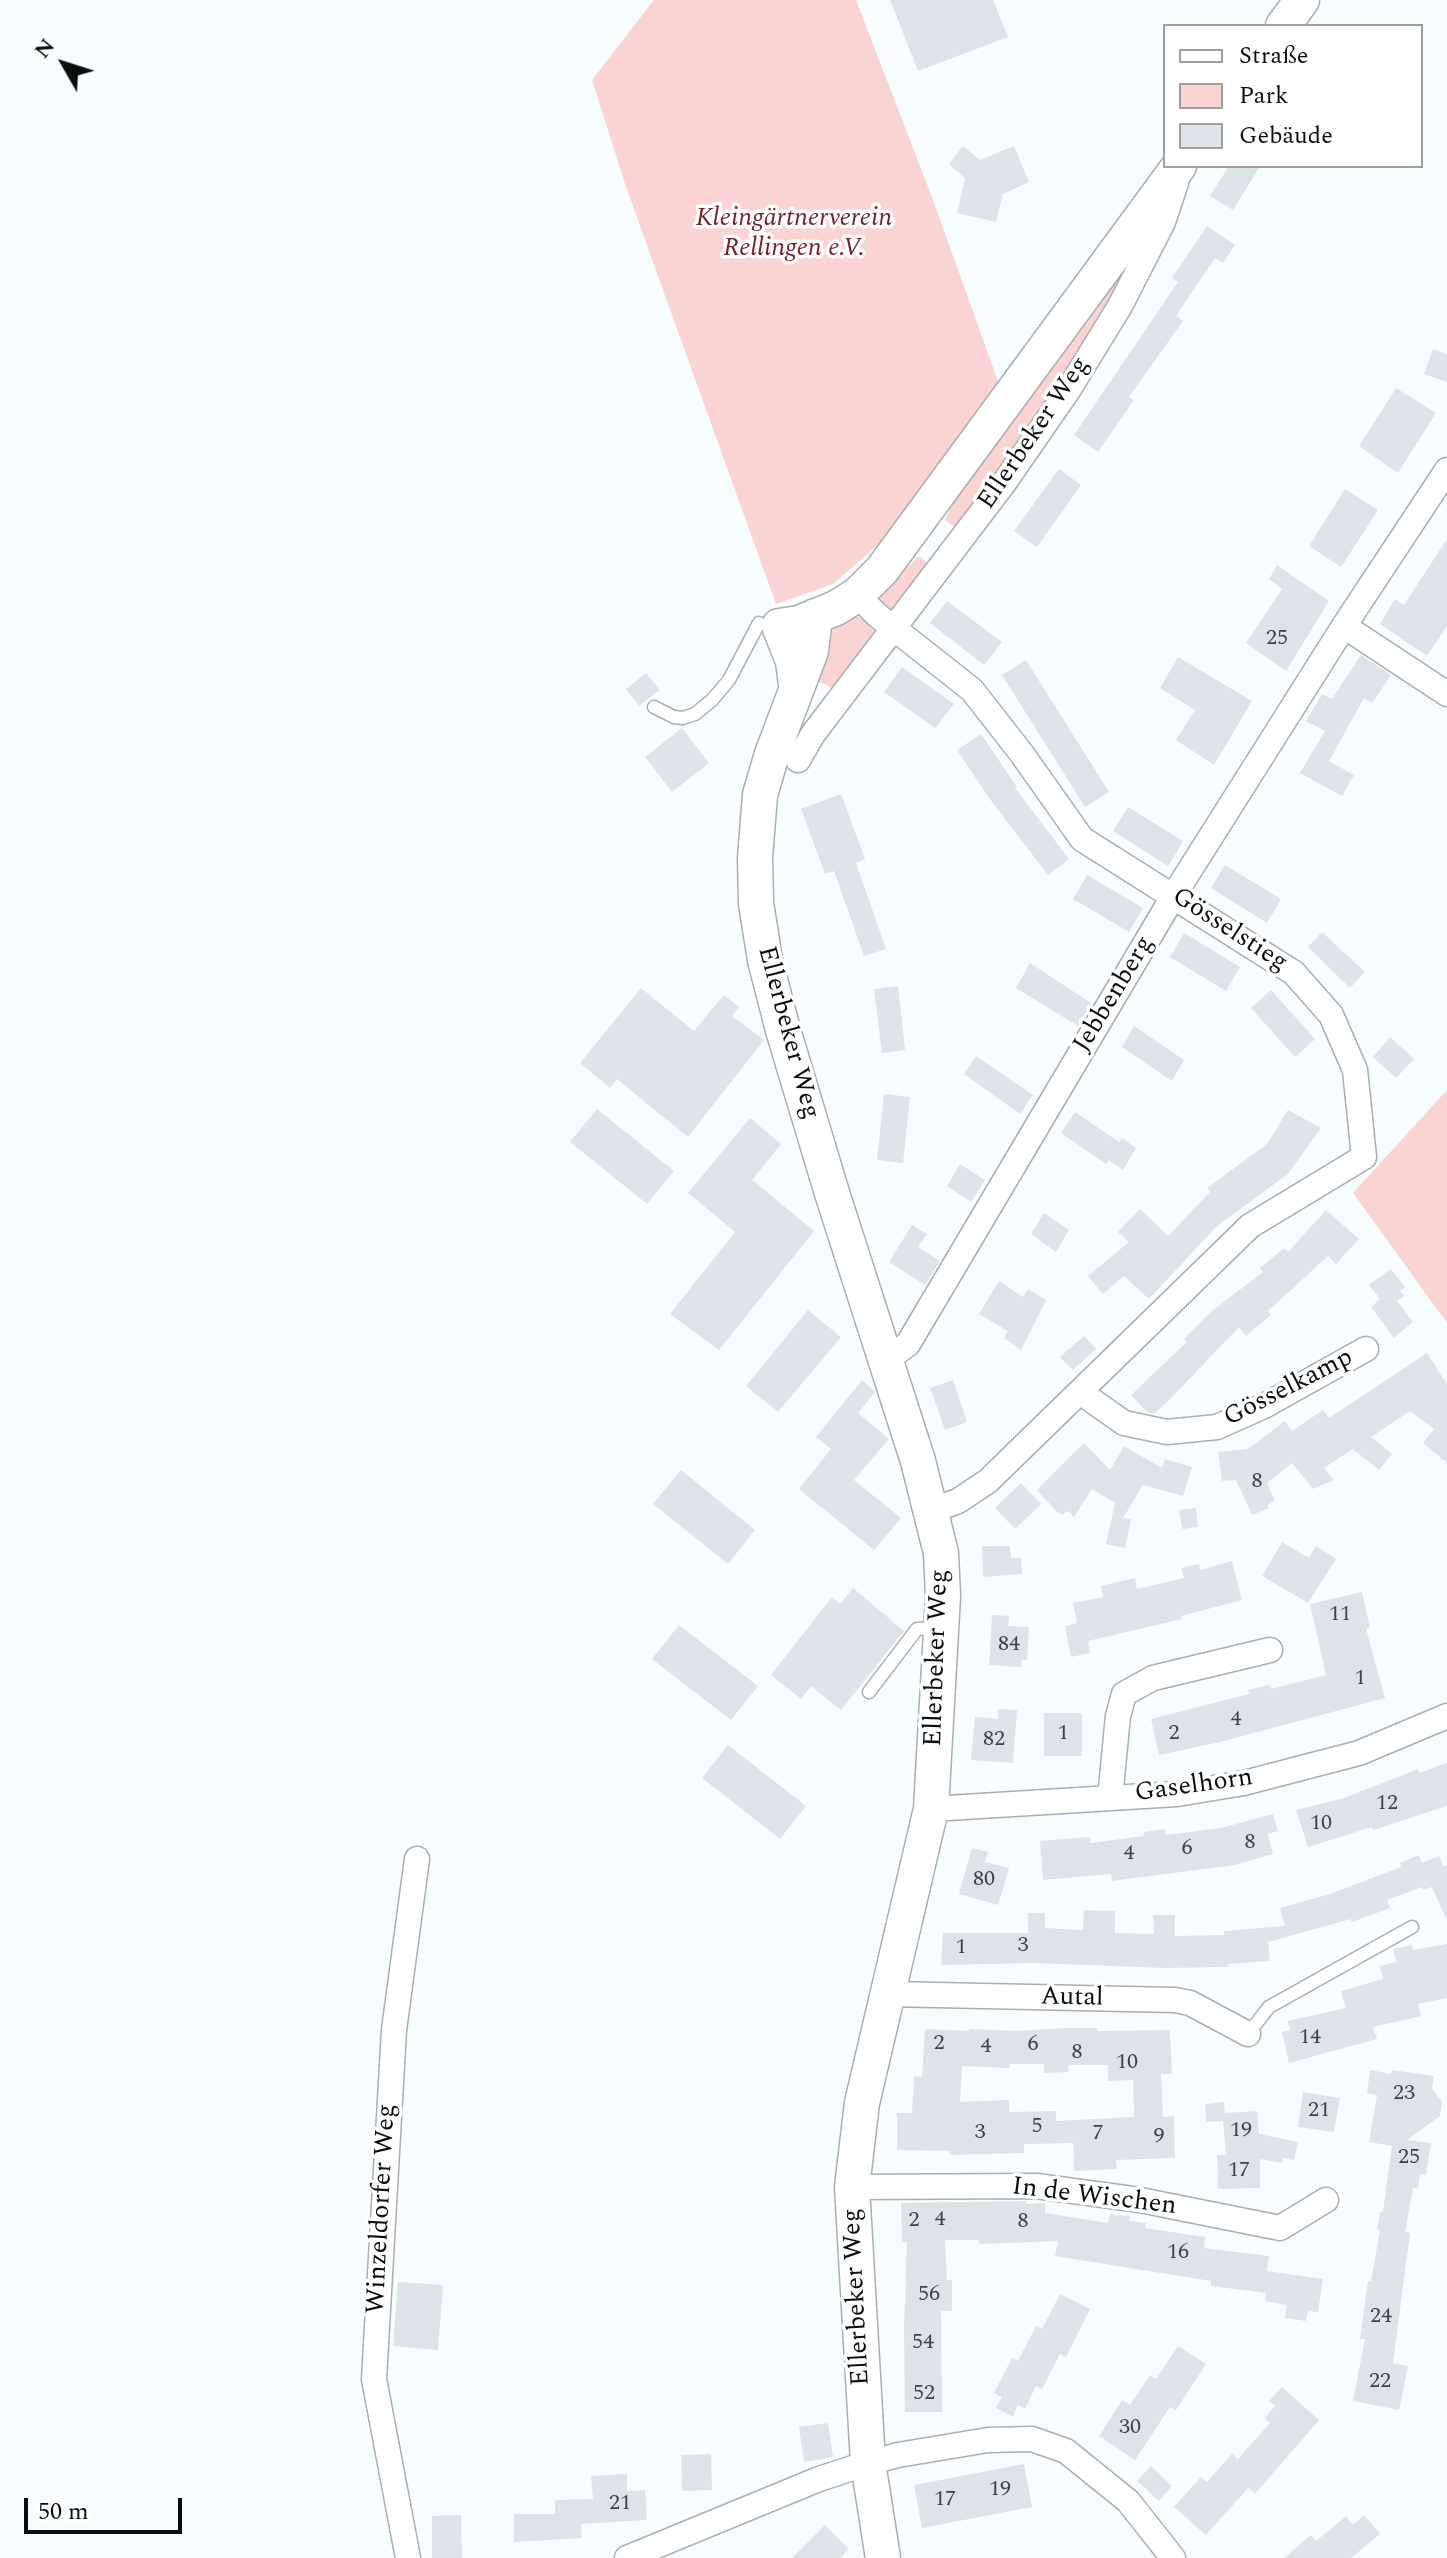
<!DOCTYPE html>
<html>
<head>
<meta charset="utf-8">
<style>
	body { margin:0 }
	#map { position:relative; width:1447px; height:2558px; overflow:hidden; background:#f7fdfe; font-family:Spectral,serif }
	canvas { display:block }
	.legend { position:absolute; left:1163px; top:24px; width:260px; height:144px; box-sizing:border-box; background:#fff; border:2px solid #9d9e9e; margin:0; padding:10px 14px; list-style:none; font-size:24px; color:#0b0d0d }
	.legend li { display:flex; align-items:center; gap:16px; height:40px }
	.legend b { width:40px; border:2px solid #9d9e9e }
	.north { position:absolute; left:24px; top:24px; width:80px; height:80px; -webkit-text-stroke:6px #fff; paint-order:stroke; rotate:309deg; font-size:22px; font-weight:700; line-height:32px; text-align:center; color:#0b0d0d }
	.north::after { content:''; display:block; margin:auto; width:28px; height:36px; background:#0b0d0d; clip-path:polygon(50% 0,100% 100%,50% 72%,0 100%) }
	.scale { position:absolute; left:24px; top:2498px; width:158px; height:36px; box-sizing:border-box; border:4px solid #0b0d0d; border-top:0; padding-left:10px; font-size:24px; line-height:28px; white-space:nowrap; color:#0b0d0d; -webkit-text-stroke:6px #fff; paint-order:stroke }
</style>
</head>
<body>
<div id="map">
<canvas width="1447" height="2558"></canvas>
<ul class="legend">
<li><b style="height:10px;background:#fff"></b>Straße</li>
<li><b style="height:22px;background:#f9d4d2"></b>Park</li>
<li><b style="height:22px;background:#dee3e5"></b>Gebäude</li>
</ul>
<div class="north">N</div>
<div class="scale">50 m</div>
</div>
<script>
const ctx = document.querySelector('canvas').getContext('2d');
ctx.lineJoin = 'round';
function fillPath(path, color) { ctx.fillStyle = color; ctx.fill(path, 'evenodd'); }
const shape = rows => new Path2D(rows.map(r => 'M' + r).join(''));
function strokePath(path, color, width, dash) { ctx.strokeStyle = color; ctx.lineWidth = width; ctx.lineCap = dash ? 'butt' : 'round'; ctx.setLineDash(dash || []); ctx.stroke(path); }
function drawText(font, color, halo, rows, align = 'center') {
  ctx.font = font + ' Spectral,serif'; ctx.lineWidth = 7; ctx.setLineDash([]); ctx.textBaseline = 'middle'; ctx.strokeStyle = halo; ctx.fillStyle = color; for (const [text, x, y, turn = 0] of rows) {
    ctx.save(); ctx.translate(x, y); ctx.rotate((+turn || 0) * Math.PI / 180); ctx.textAlign = isNaN(turn) ? turn : align; if (halo) ctx.strokeText(text, 0, 0); ctx.fillText(text, 0, 0); ctx.restore();
  }
}
fillPath(shape([
	[654,0,856,0,930,192,999,384,889,535,833,584,776,604,626,187,592,80],
	[1141,234,1115,301,960,531,945,520,964,478],
	[919,556,932,567,895,612,888,610,879,599,881,593],
	[849,617,864,617,881,629,833,689,825,684,814,681,830,632],
	[1447,1090,1447,1323,1353,1193]
]), '#f9d4d2');
fillPath(shape([
	[890,0,993,0,1008,37,918,71],
	[963,146,980,160,1014,146,1029,182,1003,194,996,222,957,213,965,178,949,164],
	[1229,166,1260,166,1233,210,1210,196],
	[1207,226,1235,245,1223,263,1215,258,1176,316,1183,321,1129,397,1134,400,1098,452,1074,435,1178,282,1172,278],
	[1433,349,1447,354,1447,382,1424,374],
	[1396,388,1436,413,1398,473,1359,446],
	[1059,469,1081,485,1037,547,1014,531],
	[1345,489,1378,510,1341,567,1309,546],
	[1447,539,1447,626,1427,656,1380,624,1395,599,1404,605],
	[1277,565,1329,601,1286,671,1246,643,1282,589,1269,579],
	[947,601,1002,642,984,665,930,623],
	[1361,655,1391,675,1372,703,1364,698,1329,761,1354,775,1342,796,1300,773,1325,731,1306,721,1322,694,1332,699],
	[1178,657,1252,701,1214,765,1176,740,1195,710,1160,688],
	[1026,660,1109,792,1085,807,1002,675],
	[902,667,954,704,935,728,884,692],
	[646,673,660,690,639,706,626,689],
	[682,728,709,763,672,792,645,757],
	[981,734,1017,787,1015,788,1069,859,1048,875,989,798,957,750],
	[841,794,865,859,856,863,886,949,864,956,834,871,825,874,801,809],
	[1128,807,1183,841,1168,866,1113,831],
	[1225,865,1281,899,1267,923,1211,888],
	[1087,875,1143,908,1129,932,1073,899],
	[1322,932,1365,972,1350,988,1308,947],
	[1184,933,1240,967,1226,991,1170,957],
	[1030,963,1091,1003,1078,1026,1016,988],
	[898,986,905,1050,882,1053,874,989],
	[641,988,694,1031,724,995,739,1007,732,1016,764,1040,688,1137,617,1079,610,1088,580,1063],
	[1271,990,1315,1039,1295,1057,1251,1008],
	[1134,1026,1184,1060,1172,1081,1122,1047],
	[1390,1037,1414,1059,1396,1078,1373,1057],
	[976,1056,1033,1095,1020,1114,964,1074],
	[884,1094,910,1097,903,1163,877,1160],
	[597,1109,674,1171,647,1204,570,1142],
	[1288,1110,1321,1128,1288,1174,1217,1226,1149,1299,1124,1276,1103,1294,1088,1276,1129,1242,1118,1232,1140,1209,1168,1236,1210,1192,1207,1188,1267,1144],
	[1075,1112,1119,1142,1122,1138,1136,1148,1123,1170,1109,1160,1106,1164,1061,1133],
	[750,1118,781,1144,752,1180,814,1231,719,1350,670,1314,735,1232,688,1193],
	[960,1164,985,1180,971,1202,947,1186],
	[1326,1210,1359,1239,1336,1264,1328,1256,1268,1311,1271,1315,1246,1336,1239,1327,1173,1396,1154,1414,1147,1412,1131,1395,1187,1342,1184,1339,1212,1311,1263,1272,1260,1268,1284,1248,1288,1252],
	[1044,1213,1069,1230,1056,1252,1031,1234],
	[912,1225,927,1234,918,1247,940,1261,925,1285,889,1262],
	[1391,1269,1405,1287,1400,1291,1404,1296,1397,1301,1413,1322,1394,1338,1371,1307,1380,1299,1369,1285],
	[999,1281,1023,1297,1028,1289,1046,1300,1021,1350,1004,1338,1008,1331,979,1314],
	[808,1310,841,1337,778,1412,746,1386],
	[1084,1336,1096,1349,1073,1370,1060,1357],
	[1427,1353,1447,1384,1447,1463,1423,1443,1434,1429,1410,1411,1371,1437,1392,1454,1379,1470,1353,1449,1324,1468,1334,1480,1313,1489,1292,1463,1267,1483,1275,1501,1267,1505,1269,1508,1252,1515,1236,1480,1222,1481,1218,1452,1248,1449,1285,1421,1292,1431,1323,1410,1329,1418],
	[862,1380,875,1392,858,1413,889,1439,854,1480,901,1518,874,1550,799,1489,831,1449,816,1437],
	[953,1380,967,1422,945,1430,930,1388],
	[1084,1443,1110,1470,1124,1446,1162,1468,1165,1459,1192,1467,1183,1496,1143,1485,1123,1518,1131,1519,1125,1548,1106,1544,1115,1503,1092,1489,1074,1517,1067,1511,1063,1515,1057,1512,1037,1490],
	[681,1470,755,1530,728,1564,653,1504],
	[1021,1483,1041,1504,1015,1529,995,1508],
	[1196,1508,1198,1527,1182,1529,1179,1510],
	[1282,1542,1309,1558,1316,1546,1336,1559,1308,1603,1262,1576],
	[982,1546,1010,1546,1011,1558,1021,1558,1022,1574,983,1577],
	[1232,1561,1242,1600,1181,1616,1182,1619,1088,1641,1090,1653,1071,1657,1065,1626,1077,1623,1073,1603,1103,1597,1101,1586,1135,1578,1137,1589,1184,1578,1181,1568,1199,1564,1200,1570],
	[853,1588,904,1631,841,1710,811,1686,801,1699,771,1675,832,1597,840,1604],
	[1362,1592,1370,1628,1366,1629,1385,1698,1220,1742,1159,1755,1151,1719,1249,1694,1248,1690,1260,1687,1270,1685,1271,1689,1326,1675,1310,1604],
	[992,1615,1009,1616,1008,1626,1029,1627,1027,1660,1022,1660,1021,1667,989,1665],
	[679,1625,758,1686,731,1720,652,1659],
	[998,1709,1017,1710,1013,1763,971,1760,975,1717,998,1719],
	[1044,1713,1082,1713,1082,1756,1044,1756],
	[728,1745,806,1806,780,1839,702,1778],
	[1447,1763,1447,1806,1373,1830,1372,1827,1308,1847,1296,1810,1344,1798,1418,1769,1419,1773],
	[1273,1814,1278,1831,1268,1834,1273,1854,1235,1865,1112,1881,1111,1874,1043,1880,1040,1841,1090,1837,1090,1843,1144,1836,1144,1832,1165,1829,1166,1835,1221,1828],
	[972,1848,988,1852,985,1862,1009,1868,998,1905,959,1894],
	[1419,1855,1422,1863,1439,1856,1443,1866,1447,1865,1447,1921,1432,1887,1423,1890,1422,1887,1387,1900,1390,1908,1352,1922,1351,1919,1268,1942,1270,1961,1227,1964,1228,1967,1164,1968,1034,1963,941,1965,943,1933,1028,1933,1028,1913,1045,1913,1045,1928,1083,1930,1084,1910,1115,1911,1115,1933,1154,1934,1153,1915,1175,1915,1175,1936,1224,1935,1224,1931,1285,1926,1280,1908,1330,1894,1401,1867,1400,1863],
	[1447,1944,1447,1998,1418,2004,1421,2016,1373,2027,1377,2039,1289,2063,1282,2032,1290,2030,1288,2021,1346,2008,1341,1991,1383,1979,1380,1966,1396,1962,1393,1949,1412,1945,1413,1950],
	[1065,2028,1097,2028,1097,2031,1170,2030,1172,2074,1161,2074,1163,2117,1174,2116,1175,2158,1116,2160,1117,2169,1074,2171,1073,2143,1024,2144,1024,2153,950,2155,950,2151,897,2150,897,2113,912,2113,914,2076,922,2077,925,2029,969,2031,969,2029,1017,2031],
	[1010,2064,1044,2064,1044,2073,1068,2072,1069,2065,1108,2065,1108,2081,1133,2080,1134,2117,1056,2121,1056,2111,1009,2112,1009,2100,960,2102,962,2066,1010,2068],
	[1370,2070,1391,2074,1392,2070,1434,2076,1432,2089,1442,2102,1440,2116,1407,2140,1431,2143,1426,2175,1420,2174,1418,2188,1413,2188,1405,2232,1410,2233,1393,2363,1408,2366,1399,2410,1353,2401,1365,2339,1360,2339,1368,2281,1371,2281,1380,2230,1377,2230,1380,2212,1383,2212,1392,2146,1369,2142,1377,2095,1367,2093],
	[1303,2092,1340,2098,1334,2132,1298,2127],
	[1224,2102,1225,2113,1257,2111,1259,2134,1298,2142,1294,2160,1283,2158,1282,2163,1260,2159,1260,2188,1218,2189,1217,2155,1226,2155,1223,2121,1206,2122,1205,2104],
	[1026,2201,1026,2204,1045,2203,1045,2213,1108,2223,1110,2214,1130,2216,1129,2221,1146,2223,1145,2228,1205,2237,1204,2248,1269,2256,1267,2271,1323,2279,1318,2312,1308,2311,1306,2321,1285,2318,1287,2305,1265,2301,1266,2293,1211,2286,1211,2281,1055,2256,1058,2241,979,2244,979,2240,945,2240,947,2280,952,2280,952,2311,941,2311,942,2412,905,2412,904,2327,907,2242,902,2242,901,2203],
	[398,2282,443,2285,438,2350,393,2346],
	[1060,2294,1090,2309,1066,2357,1060,2354,1042,2389,1036,2386,1025,2409,1018,2405,1013,2417,996,2408,1002,2397,994,2393,1012,2358,1018,2361,1036,2326,1042,2329],
	[1178,2346,1206,2364,1176,2410,1170,2407,1135,2460,1099,2436,1122,2400,1130,2405,1150,2375,1156,2379],
	[1282,2387,1319,2420,1255,2494,1248,2488,1206,2535,1174,2507,1201,2477,1207,2482,1232,2454,1238,2459,1270,2423,1265,2418,1275,2406,1269,2401],
	[828,2423,833,2457,804,2462,799,2427],
	[711,2454,712,2490,682,2491,681,2455],
	[1024,2464,1032,2507,922,2528,914,2485],
	[1151,2466,1172,2486,1159,2501,1137,2481],
	[627,2474,627,2491,645,2490,647,2520,581,2524,582,2538,514,2542,514,2514,555,2514,555,2500,593,2499,591,2476],
	[461,2515,462,2558,432,2558,432,2516],
	[1364,2515,1380,2534,1351,2558,1284,2558,1311,2535,1316,2541,1346,2516,1353,2525],
	[825,2525,849,2549,840,2558,792,2558]
]), '#dee3e5');
const lane = shape([
	[654,707,674,717,683,718,695,714,712,700,729,680,759,623],
	[869,1692,917,1629,938,1628],
	[1248,2034,1269,2007,1412,1927]
]);
const street = shape([
	[857,595,877,615,972,690,1022,754,1082,839,1294,973,1331,1015,1355,1070,1364,1157,1250,1226,988,1481,958,1501,931,1511],
	[1344,626,1447,694],
	[798,760,813,734,1004,483,1069,389,1120,306,1163,222,1176,183],
	[885,1361,908,1344,1174,895,1344,626,1447,470],
	[1080,1392,1124,1423,1167,1432,1217,1427,1264,1406,1366,1349],
	[1110,1798,1118,1716,1124,1694,1153,1678,1270,1650],
	[931,1809,1177,1794,1244,1783,1359,1753,1447,1716],
	[888,1994,1175,2000,1190,2003,1248,2034],
	[852,2187,1036,2186,1140,2200,1280,2228,1326,2200],
	[408,2558,374,2379,394,2030,417,1859],
	[627,2558,819,2479,868,2463,898,2455,988,2440,1032,2439,1066,2451,1128,2501,1173,2558]
]);
const secondary = shape([
	[1283,26,1302,0],
	[815,616,811,651,772,754,760,795,755,858,756,903,765,960,783,1030,832,1193,918,1461,941,1553,943,1596,931,1809,862,2103,852,2187,868,2463,883,2558],
	[796,685,793,661,779,626,799,623,836,608,857,595,882,570,1179,166]
]);
strokePath(lane, '#a9aeb0', 15);
strokePath(street, '#a9aeb0', 27);
strokePath(secondary, '#a9aeb0', 37);
strokePath(lane, '#fff', 12);
strokePath(street, '#fff', 24);
strokePath(secondary, '#fff', 34);
drawText('22px', '#404243', null, [
	["25",1277,640],
	["8",1257,1483],
	["11",1340,1616],
	["84",1009,1646],
	["1",1360,1680],
	["4",1236,1721],
	["1",1063,1735],
	["2",1174,1735],
	["82",994,1741],
	["12",1387,1805],
	["10",1321,1825],
	["8",1250,1844],
	["6",1187,1850],
	["4",1129,1855],
	["80",984,1881],
	["3",1023,1947],
	["1",961,1949],
	["14",1310,2039],
	["2",939,2045],
	["6",1033,2046],
	["4",986,2048],
	["8",1077,2054],
	["10",1127,2064],
	["23",1404,2095],
	["21",1319,2112],
	["5",1037,2128],
	["19",1241,2132],
	["3",980,2134],
	["7",1098,2135],
	["9",1159,2138],
	["25",1409,2159],
	["17",1239,2172],
	["4",940,2221],
	["2",914,2222],
	["8",1023,2223],
	["16",1178,2254],
	["56",929,2296],
	["24",1381,2318],
	["54",923,2344],
	["22",1380,2383],
	["52",924,2395],
	["30",1130,2429],
	["19",1000,2491],
	["17",945,2501],
	["21",620,2505]
]);
drawText('italic 26px', '#752226', '#fff', [
	["Kleingärtnerverein",794,220],
	["Rellingen e.V.",794,250]
]);
drawText('26px', '#0b0d0d', '#fff', [
	["Ellerbeker Weg",1035,434,-56],
	["Gösselstieg",1229,931,33],
	["Jebbenberg",1115,995,-59],
	["Ellerbeker Weg",787,1033,75],
	["Gösselkamp",1289,1389,-27],
	["Ellerbeker Weg",938,1658,-88],
	["Gaselhorn",1194,1787,-8],
	["Autal",1072,1999,1],
	["In de Wischen",1094,2198,7],
	["Winzeldorfer Weg",383,2209,-87],
	["Ellerbeker Weg",858,2297,-93]
]);
</script>
</body>
</html>
